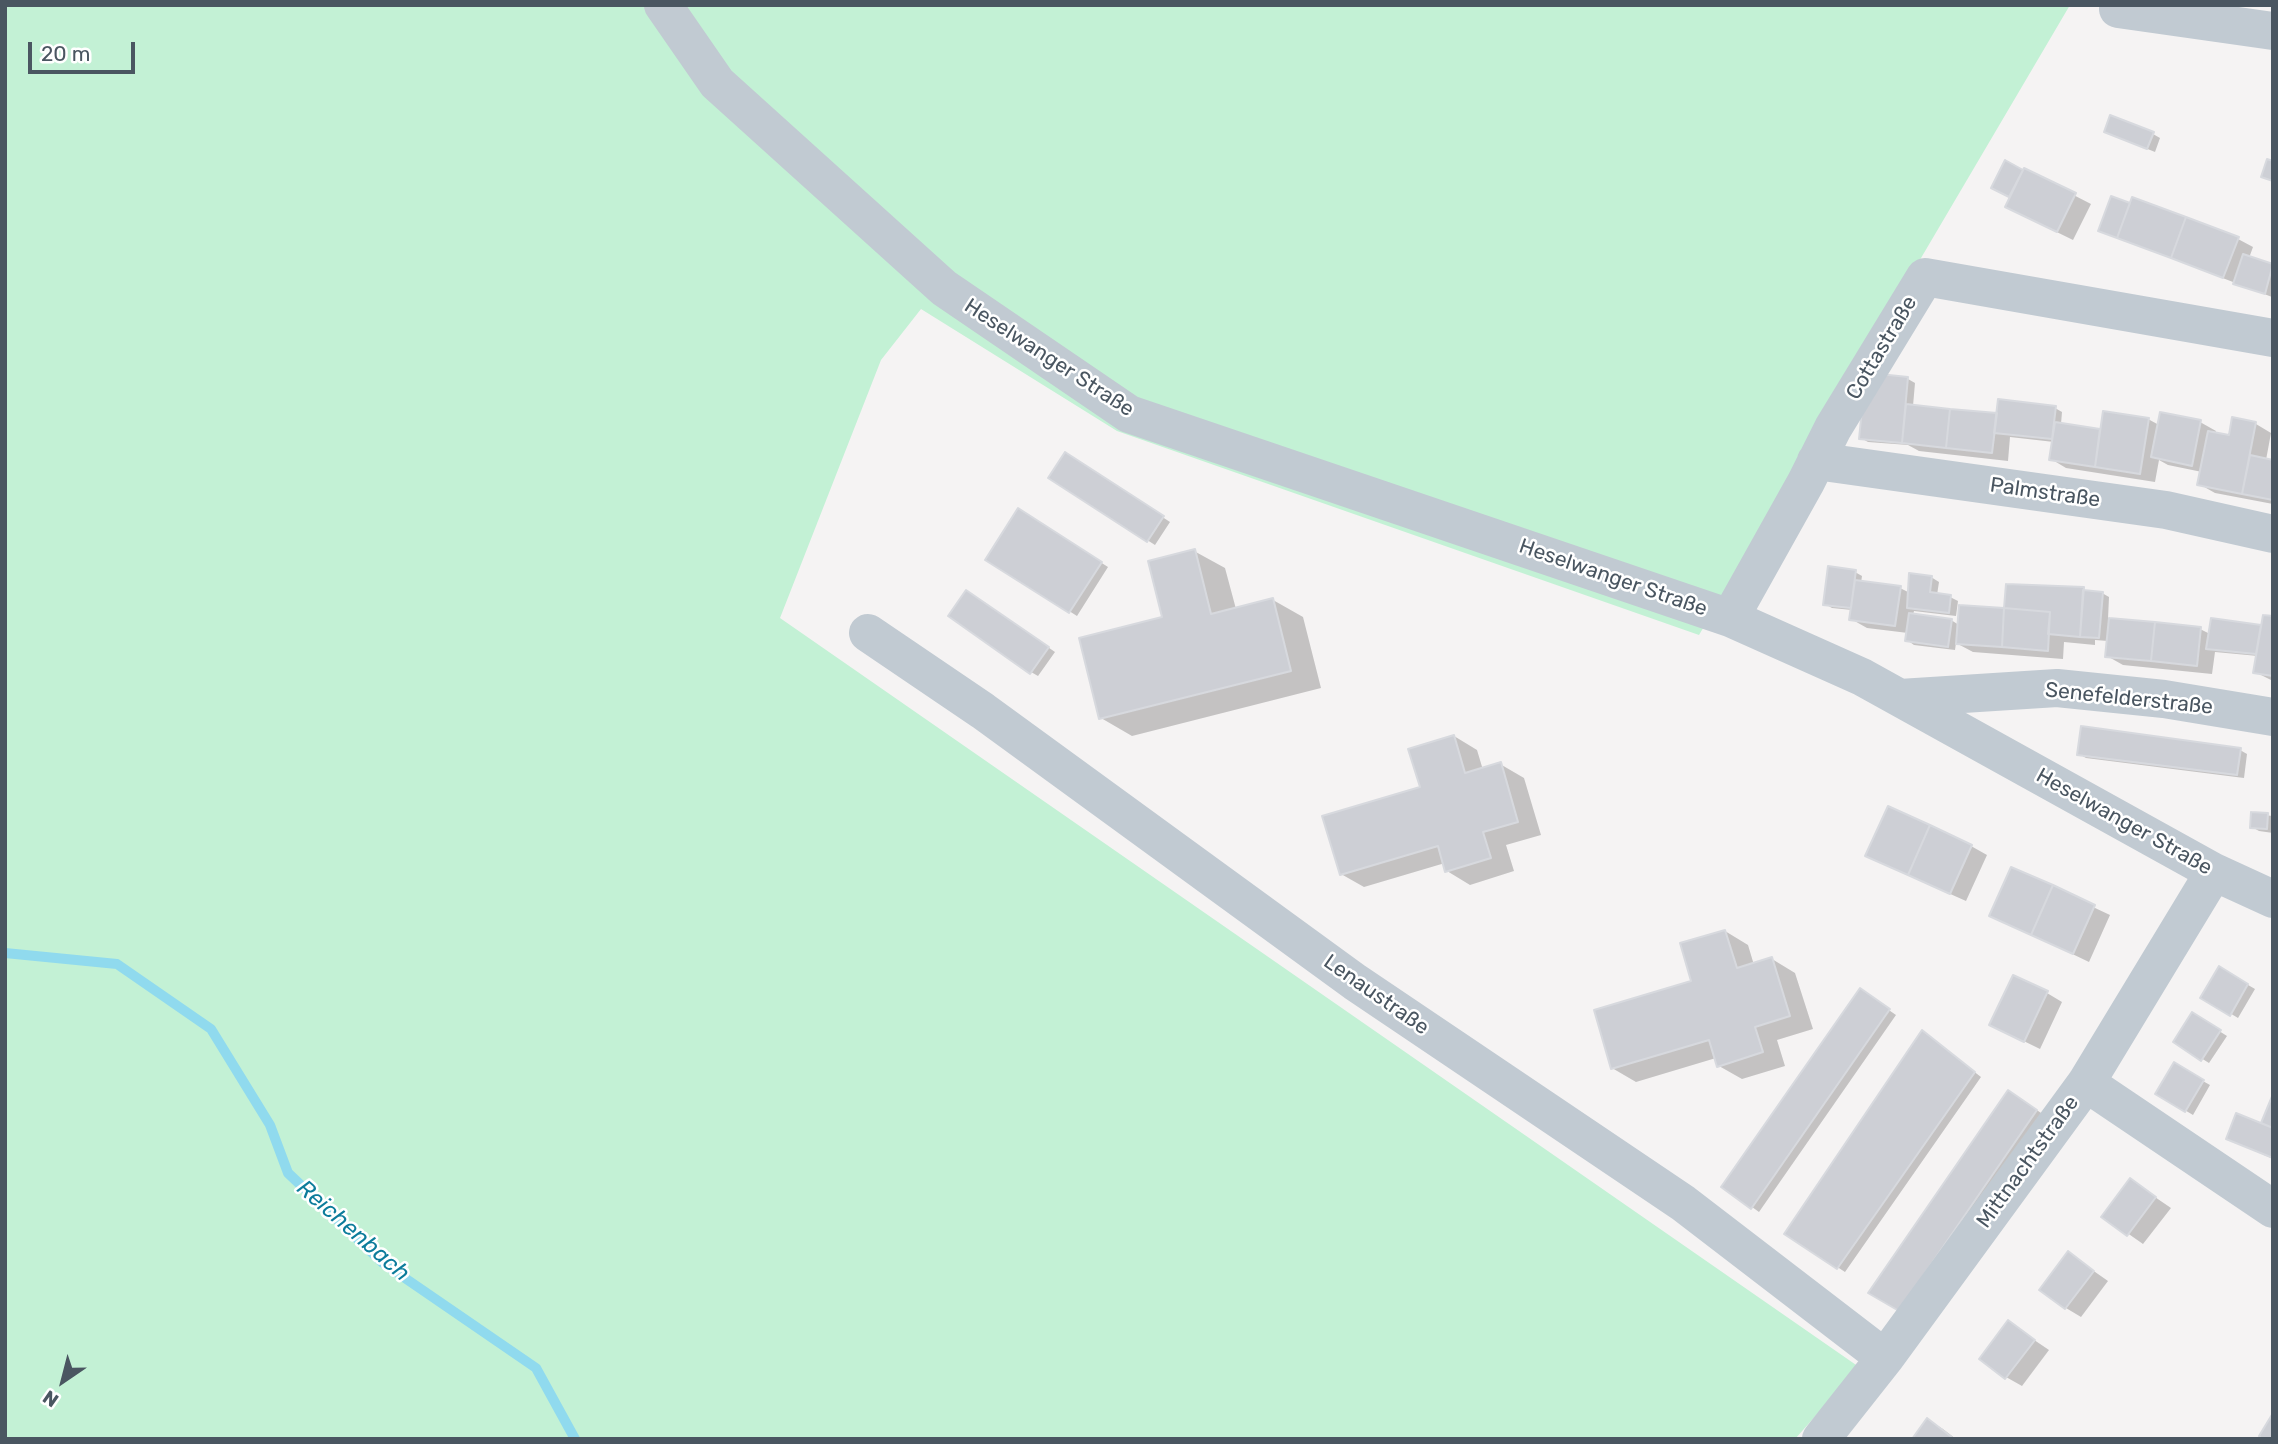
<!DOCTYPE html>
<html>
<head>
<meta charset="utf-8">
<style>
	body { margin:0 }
	#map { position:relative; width:2278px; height:1444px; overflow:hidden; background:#f5f3f3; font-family:Rubik,sans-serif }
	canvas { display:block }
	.frame { position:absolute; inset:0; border:7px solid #4a5661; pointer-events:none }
	.north { position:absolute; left:28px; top:1346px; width:70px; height:70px; -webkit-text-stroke:5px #fff; paint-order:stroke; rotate:215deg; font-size:19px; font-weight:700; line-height:28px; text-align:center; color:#4a5661 }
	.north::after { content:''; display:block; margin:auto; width:24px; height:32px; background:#4a5661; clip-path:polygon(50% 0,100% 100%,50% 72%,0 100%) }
	.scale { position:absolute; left:28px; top:42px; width:107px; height:32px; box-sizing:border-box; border:4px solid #4a5661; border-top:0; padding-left:9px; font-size:21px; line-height:24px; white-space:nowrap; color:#4a5661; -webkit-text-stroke:5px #fff; paint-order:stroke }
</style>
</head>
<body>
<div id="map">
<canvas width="2278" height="1444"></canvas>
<div class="frame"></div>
<div class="north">N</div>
<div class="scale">20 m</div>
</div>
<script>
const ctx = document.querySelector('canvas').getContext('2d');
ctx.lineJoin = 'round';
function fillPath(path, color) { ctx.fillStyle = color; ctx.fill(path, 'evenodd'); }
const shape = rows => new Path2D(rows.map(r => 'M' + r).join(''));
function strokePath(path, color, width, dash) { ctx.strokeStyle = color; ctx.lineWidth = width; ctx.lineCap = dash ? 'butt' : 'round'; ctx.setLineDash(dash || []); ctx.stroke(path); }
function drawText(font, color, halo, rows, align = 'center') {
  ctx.font = font + ' Rubik,sans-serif'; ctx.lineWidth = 5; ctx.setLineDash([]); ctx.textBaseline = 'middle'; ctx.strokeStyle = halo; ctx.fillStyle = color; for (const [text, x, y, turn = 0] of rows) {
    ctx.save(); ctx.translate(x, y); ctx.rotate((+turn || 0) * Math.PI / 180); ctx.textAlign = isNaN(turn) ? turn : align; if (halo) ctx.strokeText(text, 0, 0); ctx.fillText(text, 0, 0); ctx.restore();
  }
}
fillPath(shape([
	[5,5,2070,5,1699,635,1117,431,921,309,881,360,780,618,1859,1367,1795,1439,5,1439]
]), '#c3f1d5');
fillPath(shape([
	[2153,134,2160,138,2155,152,2113,135],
	[2006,163,2024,172,2025,170,2091,204,2073,240,2022,215,2011,197,1993,188],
	[2131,205,2238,239,2253,247,2249,258,2273,266,2272,297,2108,234],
	[1908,379,1915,383,1913,406,1998,415,2055,408,2062,412,2061,424,2102,431,2148,419,2159,425,2200,422,2216,431,2215,434,2230,437,2233,420,2256,424,2271,433,2266,460,2273,462,2273,504,2215,493,2199,484,2202,472,2168,465,2159,460,2155,482,2066,468,2051,459,2054,442,2010,437,2008,461,1919,451,1908,445,1868,442,1861,438],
	[1072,458,1170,522,1155,545,1050,478],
	[1025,514,1108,567,1077,616,987,559],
	[1194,551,1225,568,1236,609,1273,600,1303,617,1321,688,1132,736,1101,718,1164,618],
	[1855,572,1862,576,1861,583,1900,588,1910,593,1931,577,1939,582,1937,595,1950,597,1958,601,1956,616,1914,611,1913,615,1951,620,1959,625,2083,589,2088,592,2102,593,2109,597,2108,619,2200,629,2210,634,2212,620,2262,627,2273,618,2273,681,2255,672,2258,656,2215,652,2212,674,2123,665,2107,656,2108,641,2095,640,2095,645,2064,642,2063,659,1973,652,1956,643,1955,650,1914,645,1907,640,1908,633,1867,628,1851,619,1852,610,1832,608,1825,604],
	[974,596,1055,652,1038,676,1031,672],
	[1454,736,1477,750,1483,770,1500,764,1524,778,1541,835,1506,845,1514,871,1470,885,1447,871,1445,863,1364,887,1341,874,1422,788],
	[2240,750,2247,754,2244,778,2086,758,2079,754],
	[2253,814,2273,816,2273,833,2259,831,2252,827],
	[1971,846,1987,855,1966,901,1883,864],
	[2012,869,2110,915,2089,962,1991,915],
	[1725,931,1748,945,1754,965,1772,959,1795,973,1813,1029,1777,1040,1785,1066,1742,1079,1719,1066,1716,1058,1636,1082,1612,1068,1693,983],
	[2219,968,2255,989,2238,1018,2203,997],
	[2047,993,2062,1002,2040,1049,1991,1025],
	[1867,995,1896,1015,1759,1212,1723,1186],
	[2192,1014,2227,1036,2209,1063,2175,1042],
	[1929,1037,1981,1077,1845,1272,1787,1234],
	[2174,1065,2210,1085,2193,1115,2158,1094],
	[2016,1096,2044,1115,1907,1314],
	[2273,1098,2273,1159,2228,1139,2271,1129],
	[2130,1180,2171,1208,2143,1244,2103,1216],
	[2068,1253,2108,1281,2081,1317,2066,1308],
	[2009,1323,2049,1350,2022,1386,2006,1377],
	[1928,1420,1943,1429,1956,1439,1914,1439]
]), '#0003');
strokePath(shape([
	[5,953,117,964,211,1029,270,1125,288,1173,383,1263,536,1368,575,1439]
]), '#90daee', 10);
const building = shape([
	[2110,115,2154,132,2147,149,2104,132,2110,115],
	[2267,159,2273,161,2273,181,2261,177,2267,159],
	[2005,160,2023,170,2009,197,1991,188,2005,160],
	[2024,168,2076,193,2057,232,2005,207,2024,168],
	[2111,196,2130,203,2117,238,2098,231,2111,196],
	[2132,197,2186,217,2171,258,2117,238,2132,197],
	[2186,217,2239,237,2223,278,2171,258,2186,217],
	[2243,254,2273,264,2265,294,2233,284,2243,254],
	[1879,374,1908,377,1902,443,1859,439,1863,399,1879,374],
	[1998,399,2056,406,2052,439,1994,433,1998,399],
	[1906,404,1950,409,1946,448,1902,443,1906,404],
	[1950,409,1997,413,1992,453,1946,448,1950,409],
	[2103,411,2149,418,2140,474,2095,467,2103,411],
	[2160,412,2201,420,2192,466,2151,457,2160,412],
	[2232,417,2256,422,2242,494,2197,485,2208,431,2229,435,2232,417],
	[2055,422,2100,429,2095,467,2049,460,2055,422],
	[1065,452,1164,516,1147,542,1048,478,1065,452],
	[2250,455,2273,460,2273,500,2242,494,2250,455],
	[1018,508,1102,562,1069,613,985,560,1018,508],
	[1195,549,1211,614,1273,598,1291,671,1099,719,1079,638,1162,617,1148,561,1195,549],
	[1828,566,1856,570,1851,608,1823,605,1828,566],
	[1909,573,1932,576,1930,592,1951,595,1949,613,1907,608,1909,573],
	[1855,580,1901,586,1895,626,1849,620,1855,580],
	[2006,584,2084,587,2080,637,2048,634,2050,612,2004,608,2006,584],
	[966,590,1049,647,1030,674,948,616,966,590],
	[2083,590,2103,592,2099,638,2080,637,2083,590],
	[1959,605,2004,608,2002,647,1956,644,1959,605],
	[2004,608,2050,612,2048,651,2002,647,2004,608],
	[1909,613,1952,619,1948,647,1905,641,1909,613],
	[2263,615,2273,616,2273,676,2253,673,2263,615],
	[2109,618,2155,622,2151,661,2105,657,2109,618],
	[2211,618,2261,625,2256,654,2206,649,2211,618],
	[2155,622,2201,627,2197,666,2151,661,2155,622],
	[2081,726,2241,748,2237,775,2077,755,2081,726],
	[1454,735,1465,773,1501,762,1518,822,1483,832,1491,858,1445,872,1438,846,1340,875,1322,816,1420,787,1408,749,1454,735],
	[1888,806,1930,825,1908,875,1865,856,1888,806],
	[2251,812,2268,813,2267,829,2250,828,2251,812],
	[1930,825,1972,845,1950,894,1908,875,1930,825],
	[2011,867,2053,885,2031,935,1989,916,2011,867],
	[2053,885,2095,905,2073,954,2031,935,2053,885],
	[1725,930,1737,968,1772,957,1790,1016,1755,1027,1763,1052,1717,1067,1709,1040,1611,1069,1594,1010,1691,981,1680,943,1725,930],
	[2219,966,2248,984,2230,1016,2200,998,2219,966],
	[2013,975,2048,991,2024,1042,1989,1025,2013,975],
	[1860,988,1890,1009,1751,1209,1721,1187,1860,988],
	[2192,1012,2221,1030,2201,1061,2173,1042,2192,1012],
	[1922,1030,1975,1072,1837,1269,1784,1234,1922,1030],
	[2174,1062,2204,1080,2185,1112,2155,1094,2174,1062],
	[2008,1090,2037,1110,1899,1311,1868,1293,2008,1090],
	[2273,1094,2273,1128,2261,1123,2273,1094],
	[2236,1113,2273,1128,2273,1158,2226,1139,2236,1113],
	[2130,1178,2156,1197,2127,1236,2101,1217,2130,1178],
	[2068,1251,2094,1271,2065,1309,2039,1290,2068,1251],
	[2008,1320,2035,1340,2005,1379,1979,1359,2008,1320],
	[2273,1413,2273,1439,2262,1439,2259,1436,2273,1413],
	[1927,1418,1953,1438,1952,1439,1912,1439,1927,1418]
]);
fillPath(building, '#cdcfd5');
strokePath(building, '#d7d9de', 2);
strokePath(shape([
	[663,5,717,83,944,288,1129,414,1730,618,1862,677,2214,872,2273,899],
	[2118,9,2273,31],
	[1816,461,2166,510,2273,534],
	[1730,618,1806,482,1833,428,1925,277,2273,338],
	[868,633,983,711,1355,982,1683,1203,1885,1358],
	[1900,698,2057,688,2164,699,2273,717],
	[2086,1083,2273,1209],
	[1821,1439,1885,1358,2086,1083,2214,872]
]), '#c1cad2', 38);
drawText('21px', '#4a5661', '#fff', [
	["Cottastraße",1882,348,-59],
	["Heselwanger Straße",1049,358,33],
	["Palmstraße",2045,493,8],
	["Heselwanger Straße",1613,578,19],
	["Senefelderstraße",2129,699,6],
	["Heselwanger Straße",2124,822,29],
	["Lenaustraße",1376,995,35],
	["Mittnachtstraße",2028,1162,-54]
]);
drawText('italic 23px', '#0c7c9b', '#fff', [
	["Reichenbach",353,1231,41]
]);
</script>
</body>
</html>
